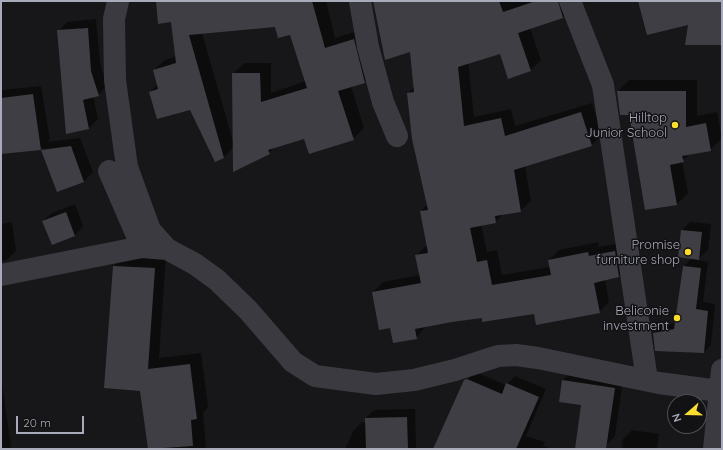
<!DOCTYPE html>
<html>
<head>
<meta charset="utf-8">
<style>
	body { margin:0 }
	#map { position:relative; width:723px; height:450px; overflow:hidden; background:#171719; font-family:Quicksand,sans-serif }
	canvas { display:block }
	.frame { position:absolute; inset:0; border:2px solid #a9aaba; pointer-events:none }
	.north { position:absolute; left:667px; top:394px; width:40px; height:40px; box-sizing:border-box; background:#121214; border:1px solid #4e4f56; border-radius:50%; rotate:250deg; font-size:11px; font-weight:700; line-height:16px; text-align:center; color:#a9aaba }
	.north::after { content:''; display:block; margin:auto; width:14px; height:18px; background:#fadd2e; clip-path:polygon(50% 0,100% 100%,50% 72%,0 100%) }
	.scale { position:absolute; left:16px; top:416px; width:68px; height:18px; box-sizing:border-box; border:2px solid #a9aaba; border-top:0; padding-left:5px; font-size:12px; line-height:14px; white-space:nowrap; color:#a9aaba; -webkit-text-stroke:3px #121214; paint-order:stroke }
</style>
</head>
<body>
<div id="map">
<canvas width="723" height="450"></canvas>
<div class="frame"></div>
<div class="north">N</div>
<div class="scale">20 m</div>
</div>
<script>
const ctx = document.querySelector('canvas').getContext('2d');
ctx.lineJoin = 'round';
function fillPath(path, color) { ctx.fillStyle = color; ctx.fill(path, 'evenodd'); }
const shape = rows => new Path2D(rows.map(r => 'M' + r).join(''));
function strokePath(path, color, width, dash) { ctx.strokeStyle = color; ctx.lineWidth = width; ctx.lineCap = dash ? 'butt' : 'round'; ctx.setLineDash(dash || []); ctx.stroke(path); }
function drawText(font, color, halo, rows, align = 'center') {
  ctx.font = font + ' Quicksand,sans-serif'; ctx.lineWidth = 3; ctx.setLineDash([]); ctx.textBaseline = 'middle'; ctx.strokeStyle = halo; ctx.fillStyle = color; for (const [text, x, y, turn = 0] of rows) {
    ctx.save(); ctx.translate(x, y); ctx.rotate((+turn || 0) * Math.PI / 180); ctx.textAlign = isNaN(turn) ? turn : align; if (halo) ctx.strokeText(text, 0, 0); ctx.fillText(text, 0, 0); ctx.restore();
  }
}
fillPath(shape([
	[157,1,326,1,335,38,364,29,375,72,364,82,351,86,364,128,353,139,305,138,276,146,269,153,233,148,224,157,215,161,191,108,150,92,158,84,154,70,165,60,176,56,172,21],
	[276,26,291,34,306,81,271,93,271,63,244,63,233,74,233,141,202,33],
	[373,1,512,1,513,3,518,1,571,1,573,7,563,17,530,28,541,60,531,70,508,77,500,53,468,62,474,117,511,109,515,126,592,103,602,135,591,146,525,166,531,201,520,211,503,214,495,222,481,224,487,252,497,250,502,275,550,267,549,260,559,250,598,242,599,247,625,242,629,266,619,276,605,279,609,302,599,312,535,313,483,317,426,326,416,338,391,327,373,292,383,282,420,275,416,256,427,245,421,211,427,205,408,93,415,86,411,51,385,59],
	[96,19,100,62,107,86,98,95,93,96,98,119,89,128,67,133,58,31,67,22],
	[629,80,697,80,697,116,717,112,722,138,710,150,691,153,682,161,688,193,677,204,618,91],
	[41,86,50,140,47,142,80,138,93,172,84,181,58,191,42,151,44,148,1,153,1,90],
	[75,204,83,226,75,235,52,243,43,221,52,213],
	[12,222,16,251,7,260,1,261,1,224],
	[690,222,711,224,708,250,697,260,708,262,703,302,715,304,711,345,704,352,654,333,661,326,676,323,683,267,692,258,682,230],
	[125,254,166,257,159,358,201,353,208,407,203,413,206,449,149,449,141,390,105,387,114,266],
	[572,371,623,379,615,436,606,445,582,405,563,380],
	[476,372,506,385,515,376,546,389,526,436,545,442,543,446,554,449,435,449,465,381],
	[1,375,11,447,9,449,1,449],
	[415,409,416,449,345,449,354,430,362,422,366,424,366,418,374,410],
	[632,430,659,434,657,449,622,449,623,439]
]), '#0007');
fillPath(shape([
	[156,1,312,1,325,48,354,39,365,83,338,91,354,140,309,154,304,139,268,150,270,154,233,172,232,73,260,73,261,102,307,88,290,35,278,38,275,27,189,35,224,158,215,162,190,110,157,119,149,92,158,89,153,70,176,63,171,22,158,24],
	[373,1,499,1,503,12,536,1,558,1,563,18,518,33,531,71,508,79,500,54,458,67,464,126,501,118,505,136,581,112,592,146,514,170,521,212,495,216,496,223,470,228,477,262,487,260,492,285,551,275,548,260,588,252,589,256,615,251,619,277,594,283,600,313,536,325,534,314,482,322,482,318,452,322,415,329,417,339,393,343,390,328,379,330,372,292,421,283,415,255,428,253,420,211,428,210,412,139,407,93,414,92,410,52,385,60],
	[638,1,722,1,722,45,685,45,688,25,647,35],
	[88,28,91,71,99,96,83,100,89,129,66,134,57,30],
	[617,91,686,91,686,127,706,123,711,151,682,156,684,162,670,165,677,205,645,210,629,115,620,115],
	[33,94,41,150,1,154,1,98],
	[71,146,84,182,57,192,41,150],
	[66,212,75,236,52,245,42,221],
	[681,230,702,232,699,260,678,257],
	[113,266,155,268,148,369,190,364,197,419,191,420,193,446,148,449,140,391,104,388],
	[683,266,701,268,696,309,708,311,704,353,655,351,653,333,674,329],
	[467,379,502,394,506,383,539,397,516,449,433,449,464,380],
	[562,380,615,388,606,449,575,449,581,405,559,402],
	[407,417,408,449,366,449,365,418]
]), '#3f3e44');
strokePath(shape([
	[118,1,114,19,115,80,127,167,150,230,167,249],
	[360,1,368,47,383,102,397,136],
	[570,1,603,85,647,380],
	[109,171,141,245],
	[1,275,142,247,167,249,195,264,217,280,248,310,293,362,315,376,376,384,414,380,455,370,498,356,516,355,538,358,659,383,719,391],
	[714,449,722,370]
]), '#3a3a40', 22);
for (const [x, y, r, color] of [
	[675,125,4,"#fadd2e"],
	[688,252,4,"#fadd2e"],
	[677,318,4,"#fadd2e"]
]) { const dot = new Path2D(); dot.arc(x, y, r, 0, 2 * Math.PI); ctx.fillStyle = color; ctx.fill(dot); strokePath(dot, '#121214', 1.5); }
drawText('13px', '#a9aaba', '#121214', [
	["Hilltop",667,118],
	["Junior School",667,133],
	["Promise",680,245],
	["furniture shop",680,260],
	["Beliconie",669,311],
	["investment",669,326]
], 'right');
</script>
</body>
</html>
